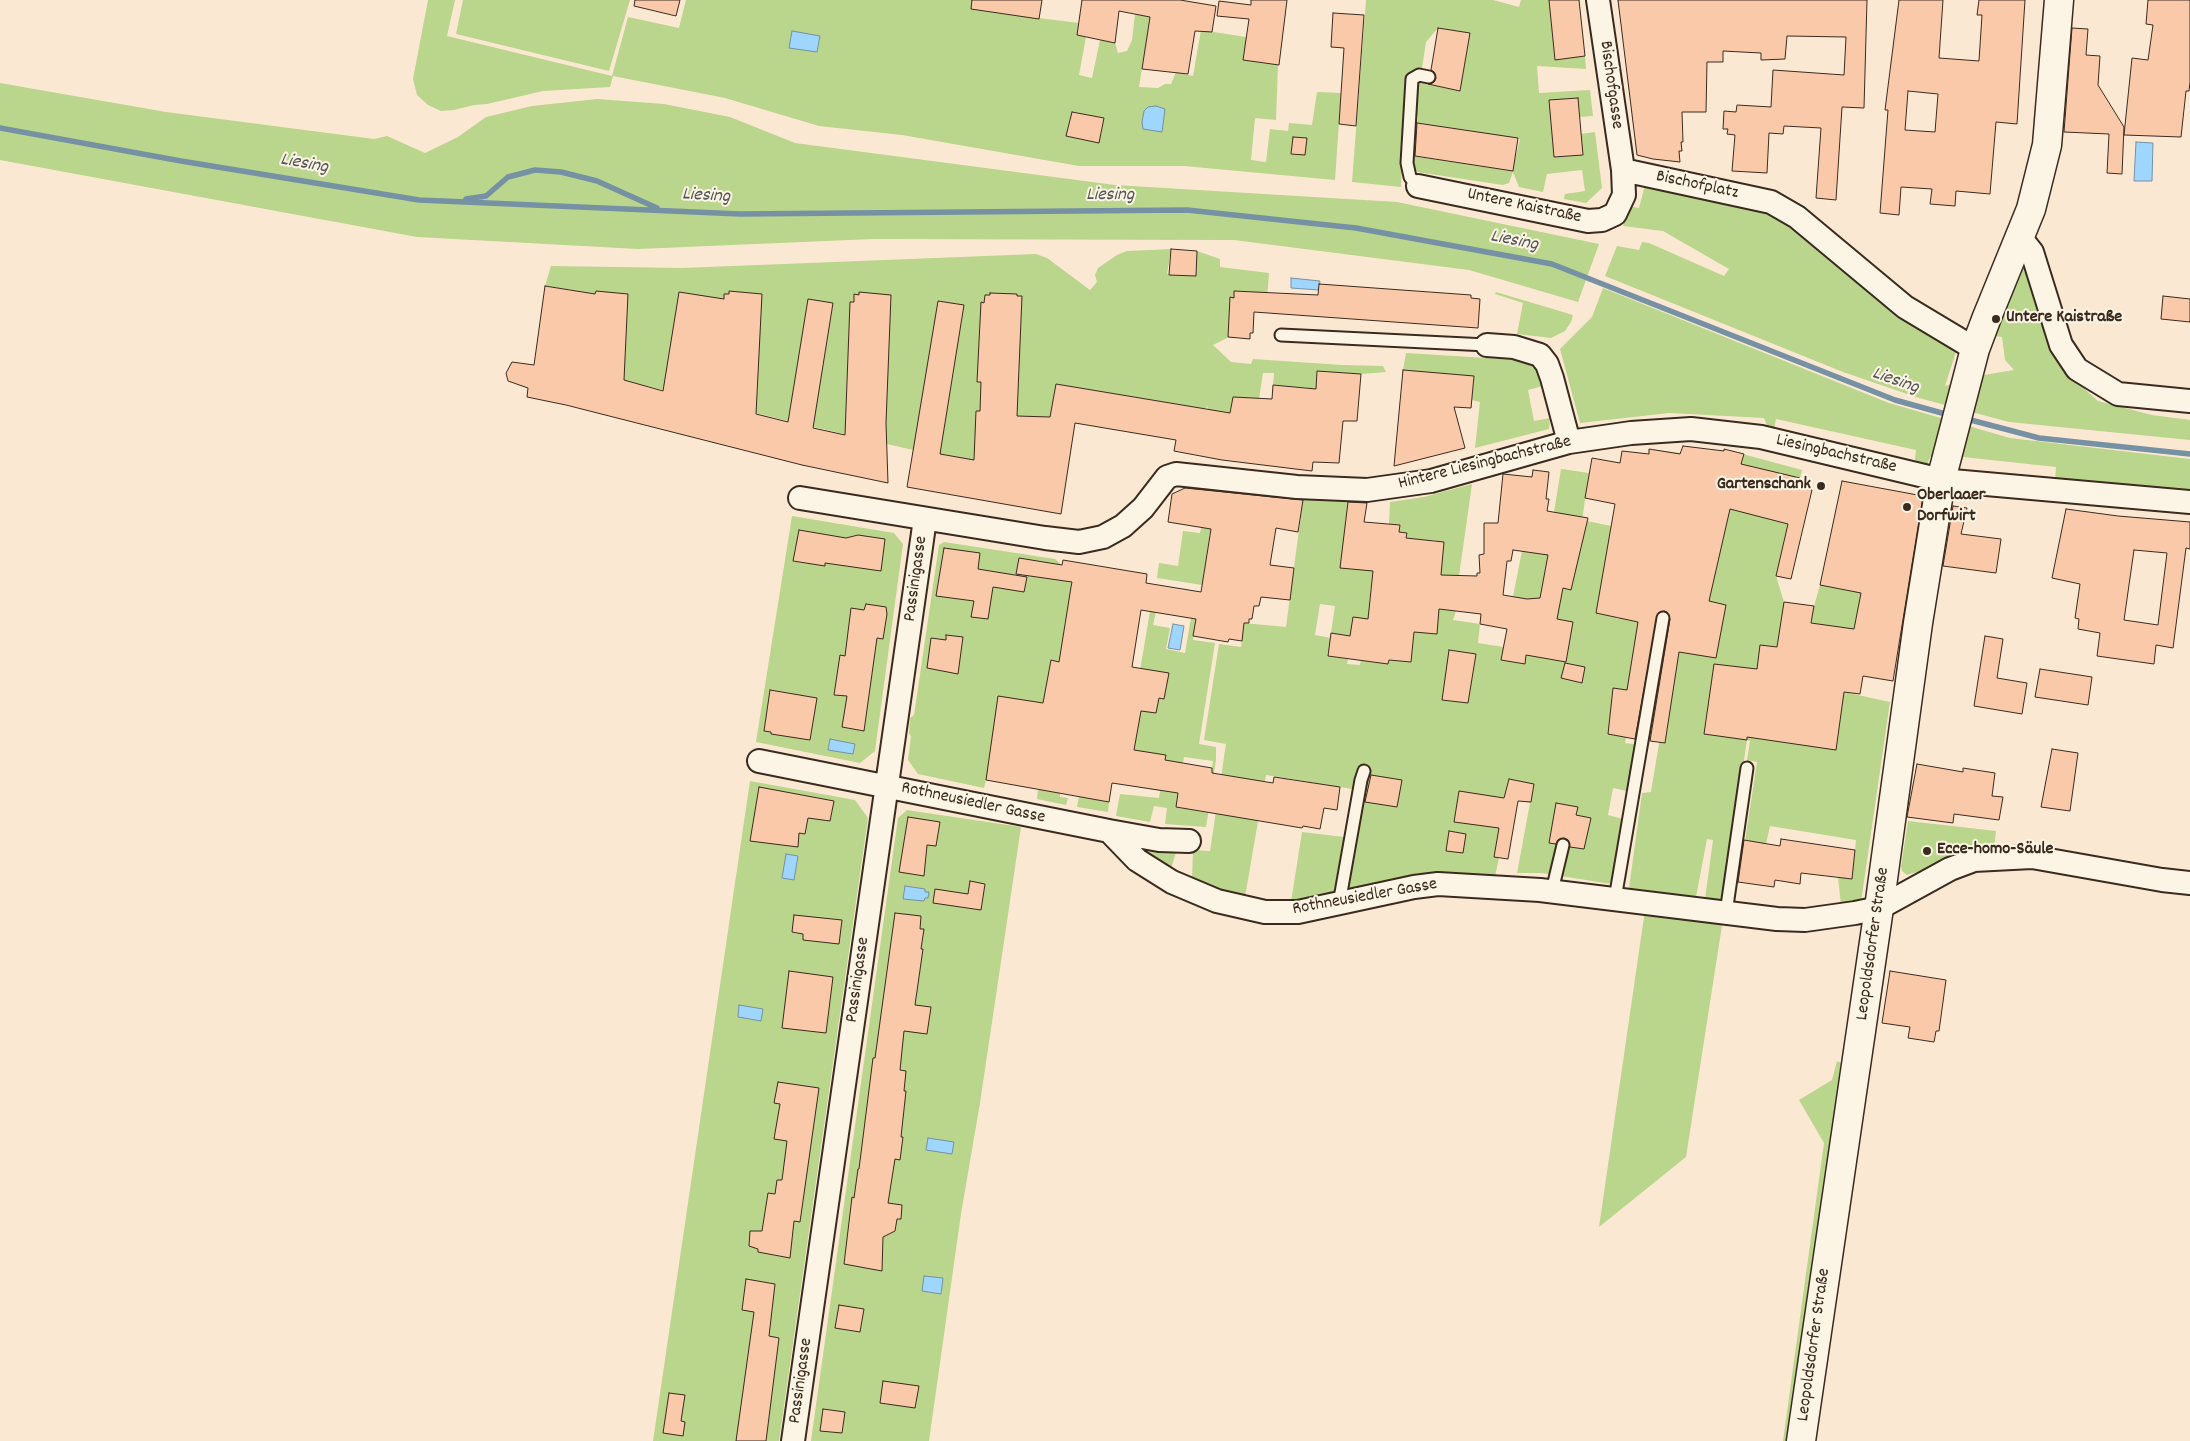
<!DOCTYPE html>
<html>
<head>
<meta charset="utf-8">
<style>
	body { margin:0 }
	canvas { display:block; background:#fbe8d3 }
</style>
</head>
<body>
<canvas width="2190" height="1441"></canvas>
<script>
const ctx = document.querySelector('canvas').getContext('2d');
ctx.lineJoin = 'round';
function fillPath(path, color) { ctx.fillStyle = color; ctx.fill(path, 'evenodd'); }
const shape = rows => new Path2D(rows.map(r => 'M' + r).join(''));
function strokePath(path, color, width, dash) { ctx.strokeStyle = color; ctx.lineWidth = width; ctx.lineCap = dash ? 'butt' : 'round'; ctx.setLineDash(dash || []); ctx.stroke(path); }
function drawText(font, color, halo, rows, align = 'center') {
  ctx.font = font + ' Dekko,sans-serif'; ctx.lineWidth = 4; ctx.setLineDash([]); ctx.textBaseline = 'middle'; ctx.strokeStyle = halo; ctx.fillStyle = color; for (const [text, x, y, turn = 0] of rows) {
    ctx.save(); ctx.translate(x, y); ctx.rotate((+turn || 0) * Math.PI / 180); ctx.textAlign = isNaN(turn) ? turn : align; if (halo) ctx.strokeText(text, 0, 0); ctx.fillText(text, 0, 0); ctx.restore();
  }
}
fillPath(shape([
	[428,0,455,0,447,36,612,76,628,17,679,28,686,0,999,0,997,13,1079,23,1077,35,1086,37,1079,75,1092,78,1100,40,1115,43,1118,53,1127,51,1132,40,1135,14,1153,0,1139,87,1158,88,1165,84,1171,84,1176,72,1193,76,1201,30,1246,37,1278,65,1276,120,1255,118,1251,160,1266,162,1270,129,1288,131,1289,123,1312,125,1317,92,1341,93,1335,180,1184,166,1079,166,902,135,819,126,725,98,613,76,610,87,543,91,487,104,474,105,454,110,441,111,428,105,417,95,413,79],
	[1072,112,1104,118,1101,135,1084,132,1083,139,1067,136],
	[463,0,630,0,609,71,456,34],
	[1366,0,1493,0,1519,7,1521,0,1549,0,1555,59,1585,56,1586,69,1537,66,1539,93,1590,90,1593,116,1580,117,1578,98,1549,100,1554,157,1583,155,1581,134,1595,132,1602,188,1586,203,1564,199,1565,194,1585,191,1582,170,1547,174,1543,192,1519,187,1513,172,1509,183,1503,185,1417,172,1411,163,1412,156,1512,171,1520,139,1417,123,1418,117,1415,113,1417,85,1422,81,1429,80,1428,84,1460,90,1470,33,1438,28,1426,42,1422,68,1405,78,1401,187,1352,182],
	[0,83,166,112,374,139,387,136,425,153,458,137,486,117,532,106,597,99,664,104,730,117,795,143,1115,185,1397,202,1599,244,1578,302,1469,270,1234,240,873,239,638,249,417,237,0,160],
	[1645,185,1754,206,1783,217,1886,305,1956,352,1945,386,1984,375,2014,370,2005,360,2002,337,1995,336,2025,262,2037,312,2070,376,2098,401,2152,415,2190,420,2190,440,2009,422,1919,398,1843,372,1605,276,1617,246,1639,250,1642,242,1649,243,1724,276,1729,269,1663,231,1623,226,1629,206,1639,208],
	[1171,249,1167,274,1196,276,1197,251,1220,259,1220,267,1269,273,1267,300,1253,292,1235,291,1234,298,1230,298,1229,337,1213,345,1231,362,1251,364,1253,359,1342,365,1383,366,1386,372,1361,374,1317,371,1315,420,1309,388,1273,385,1274,373,1263,373,1259,399,1233,397,1221,458,1201,454,1208,406,1205,409,1056,384,1041,472,913,450,788,421,554,363,564,304,572,290,545,286,551,266,682,268,1036,254,1047,258,1090,290,1097,282,1095,275,1098,268,1117,255,1127,251],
	[1603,288,1889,403,2010,438,2190,459,2190,492,2055,482,2056,467,1963,457,1930,457,1927,465,1915,460,1916,450,1776,419,1774,430,1769,430,1764,418,1669,413,1580,423,1560,349,1592,317],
	[1496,292,1573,315,1571,322,1565,331,1551,338,1517,334,1523,303,1495,294],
	[1406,353,1519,360,1529,363,1536,368,1543,386,1528,390,1534,421,1550,418,1549,429,1475,448,1480,402,1472,400,1474,377,1403,370],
	[1649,449,1681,453,1706,526,1724,449,1802,470,1776,576,1784,602,1814,606,1820,585,1842,481,1882,489,1844,692,1890,702,1861,902,1841,905,1838,877,1852,879,1856,840,1770,826,1766,844,1745,841,1757,762,1747,760,1750,741,1747,740,1723,902,1705,899,1713,840,1707,839,1696,897,1629,888,1642,793,1651,792,1685,586,1656,580,1625,743,1641,745,1631,792,1613,788,1608,815,1623,819,1611,884,1542,873,1517,873,1530,803,1511,799,1495,877,1420,873,1398,880,1291,902,1302,832,1344,837,1352,789,1266,775,1245,897,1192,880,1193,850,1210,851,1226,744,1204,740,1219,644,1241,647,1244,623,1286,627,1303,500,1348,499,1341,567,1373,568,1369,605,1399,608,1407,533,1399,532,1400,525,1389,524,1390,502,1424,497,1472,484,1459,576,1438,584,1444,542,1431,540,1423,622,1439,609,1456,611,1453,620,1480,624,1478,643,1503,647,1522,551,1548,549,1561,469,1589,473,1582,520,1611,526,1606,606,1617,619,1640,610,1639,520],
	[1320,604,1335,606,1331,633,1351,636,1414,632,1411,662,1389,660,1388,664,1361,659,1360,665,1347,664,1348,659,1328,656,1331,638,1315,635],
	[792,516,894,533,903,544,875,751,860,763,756,742],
	[1202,524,1211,526,1202,585,1157,578,1159,563,1178,566,1183,531,1200,533],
	[944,542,1055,559,1073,575,1071,587,1083,589,1065,621,1064,633,1076,635,1074,647,1062,645,1060,657,1060,797,1068,798,1066,805,1037,799,1038,789,986,780,984,788,918,774,908,760,911,736,909,733,910,718,914,715,939,545],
	[1150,611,1156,612,1153,625,1170,628,1166,649,1185,653,1191,618,1196,619,1193,640,1215,643,1199,744,1216,747,1216,760,1211,793,1208,793,1213,761,1184,757,1176,807,1204,812,1209,809,1206,827,1165,824,1167,808,1154,806,1150,822,1116,816,1120,794,1159,798,1160,791,1121,784],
	[750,781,855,800,868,818,779,1441,653,1441],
	[1079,796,1109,802,1108,812,1077,807],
	[907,810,1021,827,980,1103,961,1214,929,1441,811,1441,898,818],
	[1908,821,1996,831,1994,849,1907,875,1902,871,1901,867],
	[1142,849,1177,849,1170,872],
	[1645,910,1723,919,1686,1157,1599,1227],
	[1837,1061,1868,1078,1813,1441,1783,1441,1824,1143,1799,1100,1832,1080]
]), '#bad58c');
const water = shape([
	[792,31,820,36,817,52,789,48,792,31],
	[1156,106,1165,109,1162,132,1143,129,1142,122,1144,111,1148,107,1156,106],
	[2136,142,2153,143,2152,181,2134,181,2136,142],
	[1291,278,1320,281,1319,290,1291,288,1291,278],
	[1173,624,1184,626,1180,650,1168,648,1173,624],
	[830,739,855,744,853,754,828,750,830,739],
	[786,854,798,856,794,880,782,878,786,854],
	[905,886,925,889,925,892,929,892,928,898,925,898,924,901,903,899,905,886],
	[739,1005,763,1009,761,1021,738,1017,739,1005],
	[928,1138,954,1142,952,1154,926,1150,928,1138],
	[924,1276,943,1278,941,1294,922,1291,924,1276]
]);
fillPath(water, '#9ed6fe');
strokePath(water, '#7691a4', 1);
strokePath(shape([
	[0,128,181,161,419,200,740,214,1187,210,1356,228,1552,264,1895,400,1949,415],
	[466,199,486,196,508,177,535,170,561,172,597,181,657,208],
	[1963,418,2039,438,2190,454]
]), '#7691a4', 5.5);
const building = shape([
	[635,0,680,0,676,16,634,6,635,0],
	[972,0,1042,0,1039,19,971,9,972,0],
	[1082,0,1180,0,1216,6,1212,32,1195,31,1188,74,1142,69,1150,17,1119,11,1115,43,1077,35,1082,0],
	[1251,0,1287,0,1279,65,1243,60,1249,19,1217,16,1219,1,1251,5,1251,0],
	[1549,0,1579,0,1585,56,1555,60,1549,0],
	[1618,0,1867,0,1864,108,1842,107,1836,200,1816,198,1821,128,1784,126,1783,134,1769,133,1767,173,1732,171,1735,135,1727,134,1728,129,1723,129,1724,111,1736,112,1737,105,1771,107,1773,70,1844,75,1846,37,1787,36,1785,59,1761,60,1761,53,1723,51,1723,62,1707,62,1706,112,1682,112,1683,142,1681,142,1682,151,1679,151,1680,162,1653,159,1637,155,1618,0],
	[1899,0,1943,0,1939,58,1979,61,1982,15,1977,15,1979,0,2025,0,2017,124,1996,122,1990,194,1956,191,1955,206,1930,204,1932,189,1901,187,1899,215,1880,213,1888,110,1885,110,1899,0],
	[1908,91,1938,94,1935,132,1905,130,1908,91],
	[2148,0,2190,0,2190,82,2189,91,2186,91,2181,137,2124,135,2132,58,2148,60,2153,25,2146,24,2148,0],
	[1333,13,1364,15,1356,126,1339,124,1344,48,1331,47,1333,13],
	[1438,28,1470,33,1460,91,1428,84,1434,82,1436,78,1434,72,1431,70,1438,28],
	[2072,28,2088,29,2086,55,2100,56,2098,85,2124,127,2122,174,2107,173,2109,134,2064,132,2072,28],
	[1578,98,1583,155,1554,157,1549,100,1578,98],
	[1072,112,1104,118,1099,143,1066,136,1072,112],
	[1417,123,1518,138,1513,171,1415,156,1417,123],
	[1293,137,1307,138,1305,155,1291,154,1293,137],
	[1171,249,1197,251,1196,276,1169,275,1171,249],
	[1319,284,1471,295,1471,298,1480,299,1478,328,1254,312,1253,333,1250,333,1250,339,1228,337,1230,297,1234,298,1234,291,1318,295,1319,284],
	[545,286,595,294,596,291,628,294,624,380,663,391,679,292,724,299,724,294,729,294,729,291,762,294,756,414,788,422,808,299,833,303,813,428,845,435,850,302,854,302,854,294,859,295,859,292,891,295,886,423,888,483,802,465,566,405,527,397,528,388,508,381,506,373,512,362,534,365,545,286],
	[990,293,1017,294,1017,296,1022,296,1017,416,1050,417,1056,384,1230,413,1233,397,1272,399,1273,385,1316,389,1317,371,1361,374,1357,421,1343,421,1339,463,1313,462,1312,471,1222,460,1174,451,1176,440,1075,423,1061,514,907,487,938,301,964,305,940,454,974,460,976,411,980,411,981,382,977,382,981,302,984,303,985,295,990,295,990,293],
	[2163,296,2190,299,2190,322,2161,319,2163,296],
	[1403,370,1474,376,1471,408,1454,407,1465,448,1394,466,1403,370],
	[1683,446,1724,451,1724,449,1744,454,1741,464,1800,478,1798,486,1812,490,1791,579,1776,576,1788,524,1730,509,1709,601,1726,605,1716,658,1679,652,1665,743,1650,741,1670,619,1667,612,1664,611,1658,613,1635,739,1608,734,1613,688,1627,690,1638,622,1596,613,1615,504,1585,498,1592,458,1620,463,1622,451,1649,454,1649,449,1680,454,1683,446],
	[1533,470,1549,472,1546,499,1549,499,1547,511,1588,518,1571,590,1563,588,1557,619,1573,622,1566,662,1526,655,1525,664,1501,660,1507,629,1480,624,1481,614,1439,609,1437,634,1414,632,1411,662,1389,660,1388,664,1328,656,1331,633,1350,636,1353,617,1368,619,1373,571,1340,568,1348,502,1367,503,1364,522,1400,525,1399,532,1407,533,1406,538,1444,542,1441,575,1477,576,1477,573,1480,573,1479,555,1484,554,1484,523,1498,523,1503,474,1532,477,1533,470],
	[1513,550,1548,555,1540,598,1527,599,1503,595,1507,561,1511,561,1513,550],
	[1842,481,1923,496,1893,681,1863,676,1860,694,1844,692,1836,750,1747,737,1747,740,1704,734,1714,664,1757,669,1760,645,1777,647,1784,602,1814,606,1811,623,1854,629,1861,593,1820,585,1842,481],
	[1185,488,1303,500,1298,532,1276,528,1270,565,1294,568,1290,600,1261,597,1259,606,1254,606,1252,619,1249,619,1249,623,1244,623,1242,641,1229,639,1228,642,1193,636,1196,619,1141,610,1132,667,1169,673,1164,699,1159,698,1156,713,1141,711,1134,750,1166,755,1165,760,1212,768,1212,773,1273,783,1274,777,1340,787,1337,810,1324,808,1320,829,1303,826,1302,828,1176,807,1178,793,1112,783,1109,802,986,780,998,696,1043,703,1051,660,1059,662,1071,587,1072,582,1016,574,1019,558,1062,565,1063,560,1147,574,1146,583,1201,592,1211,529,1168,522,1172,494,1185,488],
	[1953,506,1967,508,1961,534,2001,539,1996,573,1943,566,1953,506],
	[2066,509,2118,516,2190,522,2190,549,2186,548,2173,648,2156,645,2154,664,2097,656,2100,633,2078,629,2079,619,2075,618,2080,584,2052,578,2066,509],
	[2134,550,2167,553,2158,625,2124,620,2134,550],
	[799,530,846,538,858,535,885,539,881,571,825,563,825,566,793,561,799,530],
	[944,548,980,553,978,569,1027,577,1024,592,993,587,988,619,971,617,974,601,936,596,944,548],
	[866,604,886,607,887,614,883,639,877,638,864,731,842,727,847,696,834,695,840,655,845,656,851,608,864,610,866,604],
	[946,635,963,637,958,674,927,668,931,638,946,640,946,635],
	[1985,636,2003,639,1997,678,2027,683,2022,714,1974,706,1985,636],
	[1449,650,1476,654,1468,703,1442,700,1449,650],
	[1565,663,1585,667,1582,683,1561,678,1565,663],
	[2040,669,2092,677,2088,705,2035,697,2040,669],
	[770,690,817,698,810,740,771,734,771,732,764,731,770,690],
	[2052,749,2078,753,2070,811,2041,807,2052,749],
	[1917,764,1963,772,1963,768,1995,773,1992,796,2003,797,1999,820,1954,814,1953,823,1907,817,1917,764],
	[1371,775,1402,780,1397,807,1365,802,1371,775],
	[1509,779,1534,784,1531,802,1518,801,1508,859,1494,857,1499,828,1454,822,1459,791,1504,798,1509,779],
	[759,787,834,801,830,821,808,818,805,834,799,833,798,847,750,841,759,787],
	[1556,803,1578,807,1576,815,1591,818,1584,849,1570,847,1568,840,1564,838,1558,840,1556,844,1549,843,1556,803],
	[908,817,940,822,936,846,927,845,924,876,899,872,908,817],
	[1449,831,1466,834,1463,853,1446,851,1449,831],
	[1781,839,1855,850,1852,879,1801,873,1800,884,1775,880,1774,887,1738,882,1744,840,1780,846,1781,839],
	[970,881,985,884,981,910,933,903,935,889,968,894,970,881],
	[895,913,921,916,920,929,924,929,921,949,923,949,915,1005,931,1007,927,1034,904,1031,900,1070,906,1071,904,1091,906,1091,901,1137,903,1137,900,1160,895,1159,888,1203,902,1205,901,1219,897,1219,895,1231,883,1237,882,1271,844,1264,852,1197,854,1198,858,1169,859,1169,873,1058,875,1058,895,913],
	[794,915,842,920,839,944,803,940,803,934,792,932,794,915],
	[789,971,833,977,826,1033,782,1028,789,971],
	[1890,971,1946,980,1939,1031,1936,1031,1934,1042,1908,1038,1910,1027,1882,1023,1890,971],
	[778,1082,819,1088,800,1222,794,1221,790,1258,758,1252,758,1249,749,1246,750,1231,762,1231,768,1193,775,1194,777,1180,782,1180,787,1141,774,1139,780,1104,774,1103,778,1082],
	[746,1279,775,1284,769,1336,779,1338,766,1441,736,1441,754,1312,742,1310,746,1279],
	[839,1305,864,1309,860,1332,835,1328,839,1305],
	[883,1381,919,1386,915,1408,880,1403,883,1381],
	[669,1393,685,1395,681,1421,685,1422,683,1436,663,1433,669,1393],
	[823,1409,845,1412,842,1433,820,1431,823,1409]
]);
fillPath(building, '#fac9aa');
strokePath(building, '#3b2a1e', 1);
const service = shape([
	[1418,186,1410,177,1407,163,1412,79,1419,75,1429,77],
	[1281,335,1487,345],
	[1552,891,1563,845],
	[1615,899,1663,618],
	[1339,904,1361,780,1364,771],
	[1726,913,1747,768]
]);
const minor = shape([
	[1623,170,1771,202,1797,217,1905,307,1975,349],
	[1418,186,1588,221,1602,220,1615,214,1624,195,1623,170,1598,0],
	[2020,237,2032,252,2061,345,2077,369,2118,394,2190,401],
	[1487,345,1514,347,1540,355,1547,364,1552,378,1569,442],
	[800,498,1045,538,1079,542,1103,537,1123,526,1143,508,1167,477,1176,474,1297,487,1367,490,1431,481,1569,442,1631,433,1691,429,1761,437,1941,480,2190,502],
	[759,761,1109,831,1137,860,1172,882,1217,901,1265,912,1298,912,1414,887,1438,884,1540,890,1777,919,1805,920,1855,913,1879,908,1950,869,1974,860,2032,857,2162,880,2190,883],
	[1109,831,1159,840,1189,841],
	[793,1441,925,519]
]);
const secondary = shape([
	[1801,1441,1879,908,1918,623,1941,480,1975,349,1987,317,2031,209,2047,145,2059,0]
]);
strokePath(service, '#3b2a1e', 15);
strokePath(minor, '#3b2a1e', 26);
strokePath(secondary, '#3b2a1e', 31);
strokePath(service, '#fcf5e5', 11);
strokePath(minor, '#fcf5e5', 22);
strokePath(secondary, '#fcf5e5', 28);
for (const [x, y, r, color] of [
	[1996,319,5,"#3b2a1e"],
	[1821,486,5,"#3b2a1e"],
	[1907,507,5,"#3b2a1e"],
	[1927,851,5,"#3b2a1e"]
]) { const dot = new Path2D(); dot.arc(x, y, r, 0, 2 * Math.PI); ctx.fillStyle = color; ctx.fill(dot); strokePath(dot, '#fcf5e5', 2); }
drawText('18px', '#3b2a1e', '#fcf5e5', [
	["Bischofgasse",1610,85,82],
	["Bischofplatz",1697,186,12],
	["Untere Kaistraße",1524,207,12],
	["Liesingbachstraße",1836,455,13],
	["Hintere Liesingbachstraße",1485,464,-14],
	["Passinigasse",917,579,-82],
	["Rothneusiedler Gasse",973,804,12],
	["Rothneusiedler Gasse",1365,898,-10],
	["Leopoldsdorfer Straße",1874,944,-82],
	["Passinigasse",859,980,-82],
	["Leopoldsdorfer Straße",1815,1345,-82],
	["Passinigasse",802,1381,-82]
]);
drawText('bold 18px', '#3b2a1e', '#fcf5e5', [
	["Untere Kaistraße",2006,319],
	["Gartenschank",1811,486,"right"],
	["Oberlaaer",1917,497],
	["Dorfwirt",1917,518],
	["Ecce-homo-Säule",1937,851]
], 'left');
drawText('italic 19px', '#545556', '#fcf5e5', [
	["Liesing",304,165,10],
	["Liesing",1110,196],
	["Liesing",706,197,3],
	["Liesing",1514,242,11],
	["Liesing",1895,382,19]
]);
</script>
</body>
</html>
